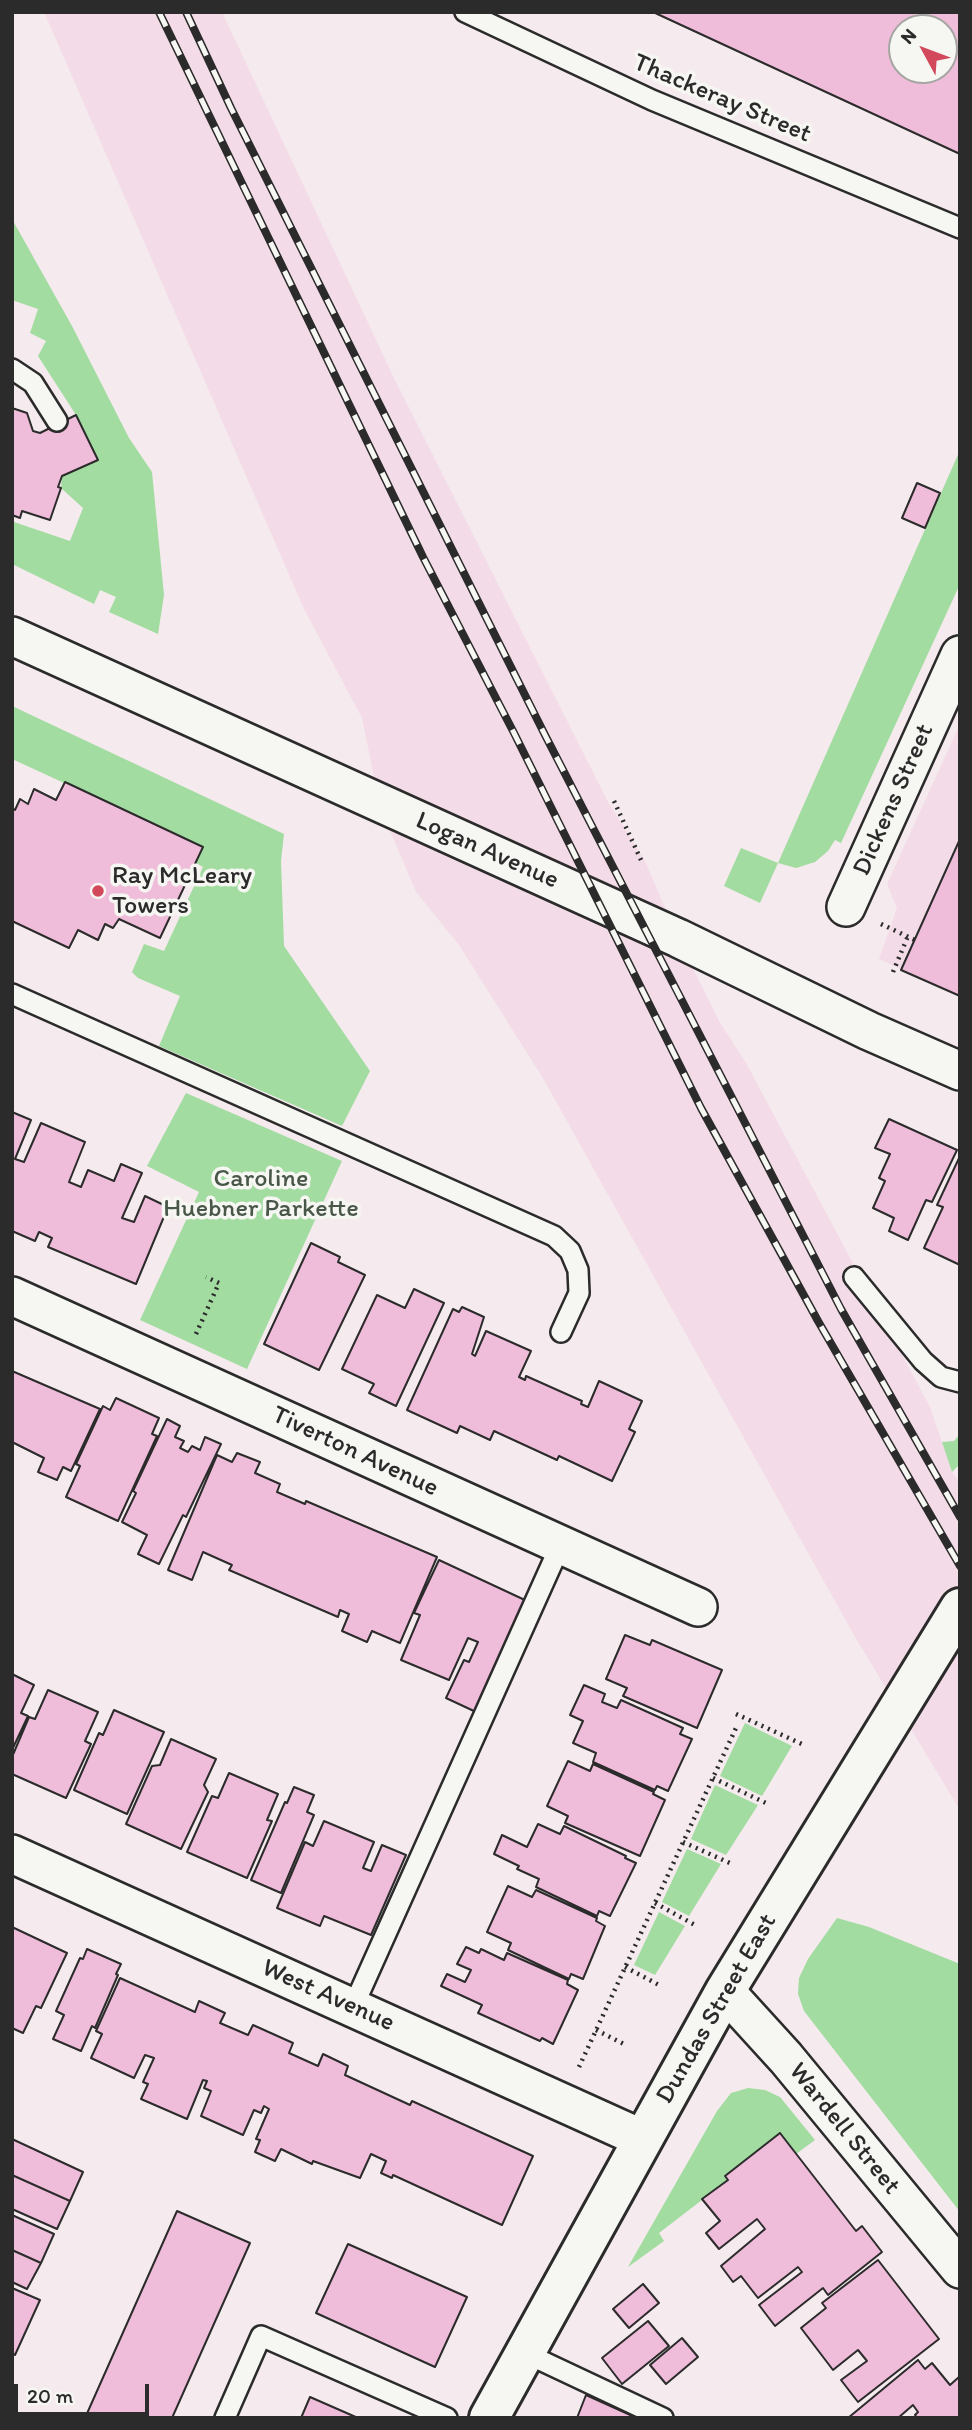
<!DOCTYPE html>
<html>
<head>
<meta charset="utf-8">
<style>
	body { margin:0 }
	#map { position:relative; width:972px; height:2430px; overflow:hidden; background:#f5eaed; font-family:Itim,sans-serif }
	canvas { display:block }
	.frame { position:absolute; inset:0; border:14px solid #2b2b2b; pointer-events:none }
	.north { position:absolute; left:888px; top:14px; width:70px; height:70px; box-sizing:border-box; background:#f6f6f2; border:2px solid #a5a5a2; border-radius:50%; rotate:311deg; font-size:19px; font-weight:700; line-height:28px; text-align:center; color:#2b2b2b }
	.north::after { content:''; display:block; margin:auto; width:24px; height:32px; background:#d1495b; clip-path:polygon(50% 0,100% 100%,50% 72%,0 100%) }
	.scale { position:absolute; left:14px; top:2384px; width:135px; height:32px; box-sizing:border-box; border:4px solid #2b2b2b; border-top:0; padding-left:9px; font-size:21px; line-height:24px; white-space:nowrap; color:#2b2b2b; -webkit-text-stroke:5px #f6f6f2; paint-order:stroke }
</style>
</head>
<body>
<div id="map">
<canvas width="972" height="2430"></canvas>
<div class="frame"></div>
<div class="north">N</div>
<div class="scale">20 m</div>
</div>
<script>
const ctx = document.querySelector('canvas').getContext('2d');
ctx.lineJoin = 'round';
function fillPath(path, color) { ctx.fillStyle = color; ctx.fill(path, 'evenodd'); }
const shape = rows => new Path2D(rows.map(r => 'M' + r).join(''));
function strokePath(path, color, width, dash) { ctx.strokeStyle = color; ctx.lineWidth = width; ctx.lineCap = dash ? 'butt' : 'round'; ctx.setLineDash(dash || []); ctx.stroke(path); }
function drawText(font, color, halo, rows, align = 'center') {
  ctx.font = font + ' Itim,sans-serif'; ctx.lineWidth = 7; ctx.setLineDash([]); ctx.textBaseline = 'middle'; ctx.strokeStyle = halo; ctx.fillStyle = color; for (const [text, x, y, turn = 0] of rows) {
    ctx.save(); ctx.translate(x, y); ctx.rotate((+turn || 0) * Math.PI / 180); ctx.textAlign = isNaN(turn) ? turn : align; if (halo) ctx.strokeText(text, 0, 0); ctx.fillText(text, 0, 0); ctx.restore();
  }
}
fillPath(shape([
	[44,12,222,12,394,378,607,800,645,861,678,938,719,1021,746,1063,930,1407,952,1472,960,1483,960,1810,855,1637,544,1080,459,945,416,892,380,807,362,718,304,609],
	[960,724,960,996,879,959,897,908,887,884]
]), '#f3dce7');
fillPath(shape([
	[12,219,72,326,129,438,152,472,164,595,158,634,109,612,116,597,100,590,94,604,12,564,12,527,14,522,70,541,83,508,61,488,62,476,98,459,76,415,38,356,46,341,30,333,38,309,12,300],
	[960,450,960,584,841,843,835,840,828,851,815,862,796,868,778,863,760,903,724,886,741,848,778,863],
	[12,706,284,834,281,861,284,946,370,1071,342,1126,159,1046,180,996,138,978,132,972,144,944,164,951,203,867,196,863,203,847,12,759],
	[186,1093,342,1161,247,1369,140,1320,199,1192,147,1166],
	[960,1434,960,1464,952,1472,942,1442,954,1441],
	[745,1723,792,1746,762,1796,720,1776],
	[715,1785,758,1805,726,1855,691,1839],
	[687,1849,721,1864,689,1916,662,1902],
	[659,1912,685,1926,655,1975,634,1965],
	[837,1918,869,1927,960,1964,960,2212,804,2011,798,1994,799,1978,808,1959],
	[748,2088,765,2090,780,2097,815,2140,796,2154,779,2134,725,2176,728,2180,659,2233,664,2241,628,2267,717,2111,731,2093]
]), '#a2dca1');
const building = shape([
	[653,12,960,12,960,154,653,12],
	[902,28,944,28,944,70,902,70,902,28],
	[12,408,27,413,33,431,40,433,76,415,98,460,62,476,58,487,61,488,50,520,22,511,20,518,12,515,12,408],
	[917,483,940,493,925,528,902,518,917,483],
	[65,782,203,847,160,938,119,919,113,928,105,924,98,940,78,930,69,948,12,921,12,808,15,810,20,799,28,804,34,789,56,800,65,782],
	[960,839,960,996,901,970,960,839],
	[12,1112,31,1120,15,1159,24,1162,41,1123,85,1142,69,1182,81,1187,88,1170,114,1181,121,1164,142,1173,122,1218,134,1222,145,1196,168,1207,136,1284,48,1247,52,1238,39,1232,35,1241,12,1231,12,1112],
	[889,1119,957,1150,932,1202,926,1200,908,1240,889,1231,894,1218,873,1208,885,1181,879,1178,890,1154,875,1148,889,1119],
	[960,1156,960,1265,924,1248,943,1207,937,1205,960,1156],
	[311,1243,340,1257,338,1262,365,1275,319,1370,264,1344,311,1243],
	[414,1289,444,1303,396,1406,369,1393,374,1384,342,1369,377,1295,405,1308,414,1289],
	[462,1307,484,1317,472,1354,475,1356,486,1331,531,1351,519,1377,525,1380,526,1376,582,1401,581,1404,588,1407,599,1381,642,1401,629,1429,635,1432,612,1481,559,1456,557,1460,494,1431,490,1440,460,1426,457,1433,407,1410,453,1309,459,1312,462,1307],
	[12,1371,100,1409,71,1471,63,1467,57,1480,38,1472,44,1458,12,1442,12,1371],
	[116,1398,159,1418,152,1434,157,1436,118,1521,66,1497,80,1466,76,1464,103,1406,110,1410,116,1398],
	[167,1419,180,1426,175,1437,184,1441,180,1448,188,1452,192,1446,200,1450,205,1437,221,1444,186,1517,183,1515,159,1564,138,1554,147,1535,122,1522,136,1493,133,1491,167,1419],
	[237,1453,260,1462,255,1473,280,1484,277,1492,305,1504,306,1501,437,1557,400,1643,372,1631,367,1642,342,1631,349,1614,340,1610,338,1617,229,1570,232,1565,203,1552,192,1580,168,1570,217,1455,232,1462,237,1453],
	[439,1560,527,1601,476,1712,446,1698,464,1660,469,1662,478,1642,468,1638,449,1680,401,1660,420,1615,414,1613,439,1560],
	[625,1635,650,1645,652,1640,722,1670,697,1728,623,1696,627,1688,606,1679,625,1635],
	[12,1674,34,1685,21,1713,28,1716,12,1750,12,1674],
	[584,1685,605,1694,602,1702,617,1708,621,1700,683,1728,680,1734,692,1739,668,1791,657,1786,655,1790,593,1762,596,1753,573,1743,583,1721,570,1715,584,1685],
	[48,1690,98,1712,85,1741,91,1744,66,1798,12,1774,12,1757,29,1717,35,1719,48,1690],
	[114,1710,164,1732,127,1814,74,1790,99,1733,103,1735,114,1710],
	[171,1739,216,1759,204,1785,208,1792,181,1849,126,1824,152,1766,160,1765,171,1739],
	[568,1761,590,1771,593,1764,654,1792,653,1794,665,1800,640,1856,565,1823,568,1816,547,1806,568,1761],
	[229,1773,278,1794,267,1820,272,1821,247,1878,187,1852,212,1796,218,1798,229,1773],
	[294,1787,314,1795,307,1812,314,1815,281,1893,251,1880,285,1802,287,1803,294,1787],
	[324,1821,374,1842,363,1868,371,1871,382,1845,406,1855,371,1935,324,1916,320,1926,277,1908,305,1842,313,1846,324,1821],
	[538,1824,560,1834,564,1826,626,1856,625,1858,636,1863,610,1916,599,1911,597,1916,536,1887,539,1879,517,1869,519,1866,494,1854,502,1835,527,1847,538,1824],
	[508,1886,532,1897,536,1890,597,1918,596,1921,605,1926,583,1979,571,1974,569,1979,508,1950,511,1943,487,1932,508,1886],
	[12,1927,67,1953,41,2008,36,2006,23,2033,12,2028,12,1927],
	[466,1947,479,1953,481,1949,504,1960,507,1953,568,1980,567,1984,578,1990,553,2044,542,2038,540,2041,478,2013,482,2005,441,1986,447,1974,465,1982,471,1970,457,1964,466,1947],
	[87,1949,121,1964,116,1974,118,1975,95,2028,92,2026,81,2051,53,2039,64,2015,56,2011,80,1958,83,1959,87,1949],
	[120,1978,195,2012,199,2001,225,2013,220,2023,248,2035,253,2025,293,2043,289,2053,318,2066,323,2054,348,2066,345,2075,410,2105,412,2101,533,2156,502,2225,393,2175,392,2178,381,2173,386,2161,371,2154,360,2178,313,2161,312,2164,281,2149,275,2161,255,2152,260,2140,256,2139,269,2109,264,2106,261,2113,254,2110,243,2135,201,2116,211,2091,204,2088,207,2081,203,2080,187,2119,141,2099,148,2084,143,2082,154,2058,145,2055,134,2078,91,2058,102,2034,96,2031,120,1978],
	[780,2133,856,2231,862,2226,882,2252,828,2295,823,2288,775,2326,759,2305,802,2272,798,2267,758,2298,741,2276,733,2282,721,2266,765,2229,757,2219,719,2249,706,2233,720,2221,702,2199,728,2180,725,2176,780,2133],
	[12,2139,83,2172,70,2201,12,2175,12,2139],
	[12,2175,70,2201,57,2229,12,2209,12,2175],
	[177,2211,250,2243,172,2418,85,2418,177,2211],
	[12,2215,54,2234,41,2263,12,2250,12,2215],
	[348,2244,467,2297,435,2367,316,2313,348,2244],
	[12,2250,41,2263,27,2289,12,2282,12,2250],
	[878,2260,939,2339,858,2402,841,2380,867,2361,858,2350,833,2370,801,2328,826,2308,822,2303,878,2260],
	[643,2284,659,2303,629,2328,613,2309,643,2284],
	[12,2288,40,2300,15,2355,12,2353,12,2288],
	[648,2321,669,2346,622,2384,602,2358,648,2321],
	[682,2338,698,2357,666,2384,650,2365,682,2338],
	[918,2360,925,2369,932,2363,950,2385,959,2377,960,2378,960,2418,917,2418,915,2415,918,2412,913,2405,898,2418,848,2418,918,2360],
	[586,2395,637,2418,577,2418,586,2395],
	[310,2397,358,2418,301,2418,310,2397]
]);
fillPath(building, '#efbcda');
strokePath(building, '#2b2b2b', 2);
const service = shape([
	[465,12,652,100,960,228],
	[12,369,33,383,57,421],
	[12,994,554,1236,570,1251,578,1270,579,1293,561,1332],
	[854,1277,923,1361,941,1377,960,1382],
	[353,2007,560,1546],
	[525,2353,663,2418],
	[225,2418,261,2336,447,2418]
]);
const minor = shape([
	[12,636,678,938,869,1031,960,1071],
	[846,907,960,655],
	[12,1296,698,1607],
	[12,1854,643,2139],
	[725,1991,786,2058,960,2269]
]);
const tertiary = shape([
	[489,2418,725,1991,960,1608]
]);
strokePath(service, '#2b2b2b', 24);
strokePath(minor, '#2b2b2b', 42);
strokePath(tertiary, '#2b2b2b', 44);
strokePath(shape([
	[614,801,641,860],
	[881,924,915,940],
	[893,972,908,936],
	[196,1334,219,1283,206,1277],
	[736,1714,804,1745],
	[713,1778,768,1804],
	[683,1842,732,1864],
	[655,1903,695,1925],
	[625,1967,659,1985],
	[596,2030,624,2044],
	[579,2067,736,1728]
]), '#2b2b2b', 4.5, [2, 5]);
strokePath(service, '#f6f6f2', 19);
strokePath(minor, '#f6f6f2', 37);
strokePath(tertiary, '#f6f6f2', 38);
const rail = shape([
	[159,12,423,557,514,733,701,1108,818,1321,960,1566],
	[186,12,231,108,545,735,841,1309,960,1517]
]);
strokePath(rail, '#2b2b2b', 8);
strokePath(rail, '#f6f6f2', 5, [16]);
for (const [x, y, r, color] of [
	[98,891,7,"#d1495b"]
]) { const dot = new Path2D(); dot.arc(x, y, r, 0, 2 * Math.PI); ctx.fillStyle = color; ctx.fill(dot); strokePath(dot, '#f6f6f2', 2.5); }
drawText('26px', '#2b2b2b', '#f6f6f2', [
	["Thackeray Street",722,99,23],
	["Dickens Street",894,800,-66],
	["Logan Avenue",487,851,24],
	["Tiverton Avenue",355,1452,25],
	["West Avenue",328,1996,24],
	["Dundas Street East",717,2009,-60],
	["Wardell Street",844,2129,51]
]);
drawText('26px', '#2b2b2b', '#f6f6f2', [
	["Ray McLeary",112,876],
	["Towers",112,906]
], 'left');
drawText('26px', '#495748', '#f6f6f2', [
	["Caroline",261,1179],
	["Huebner Parkette",261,1209]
]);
</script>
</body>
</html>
